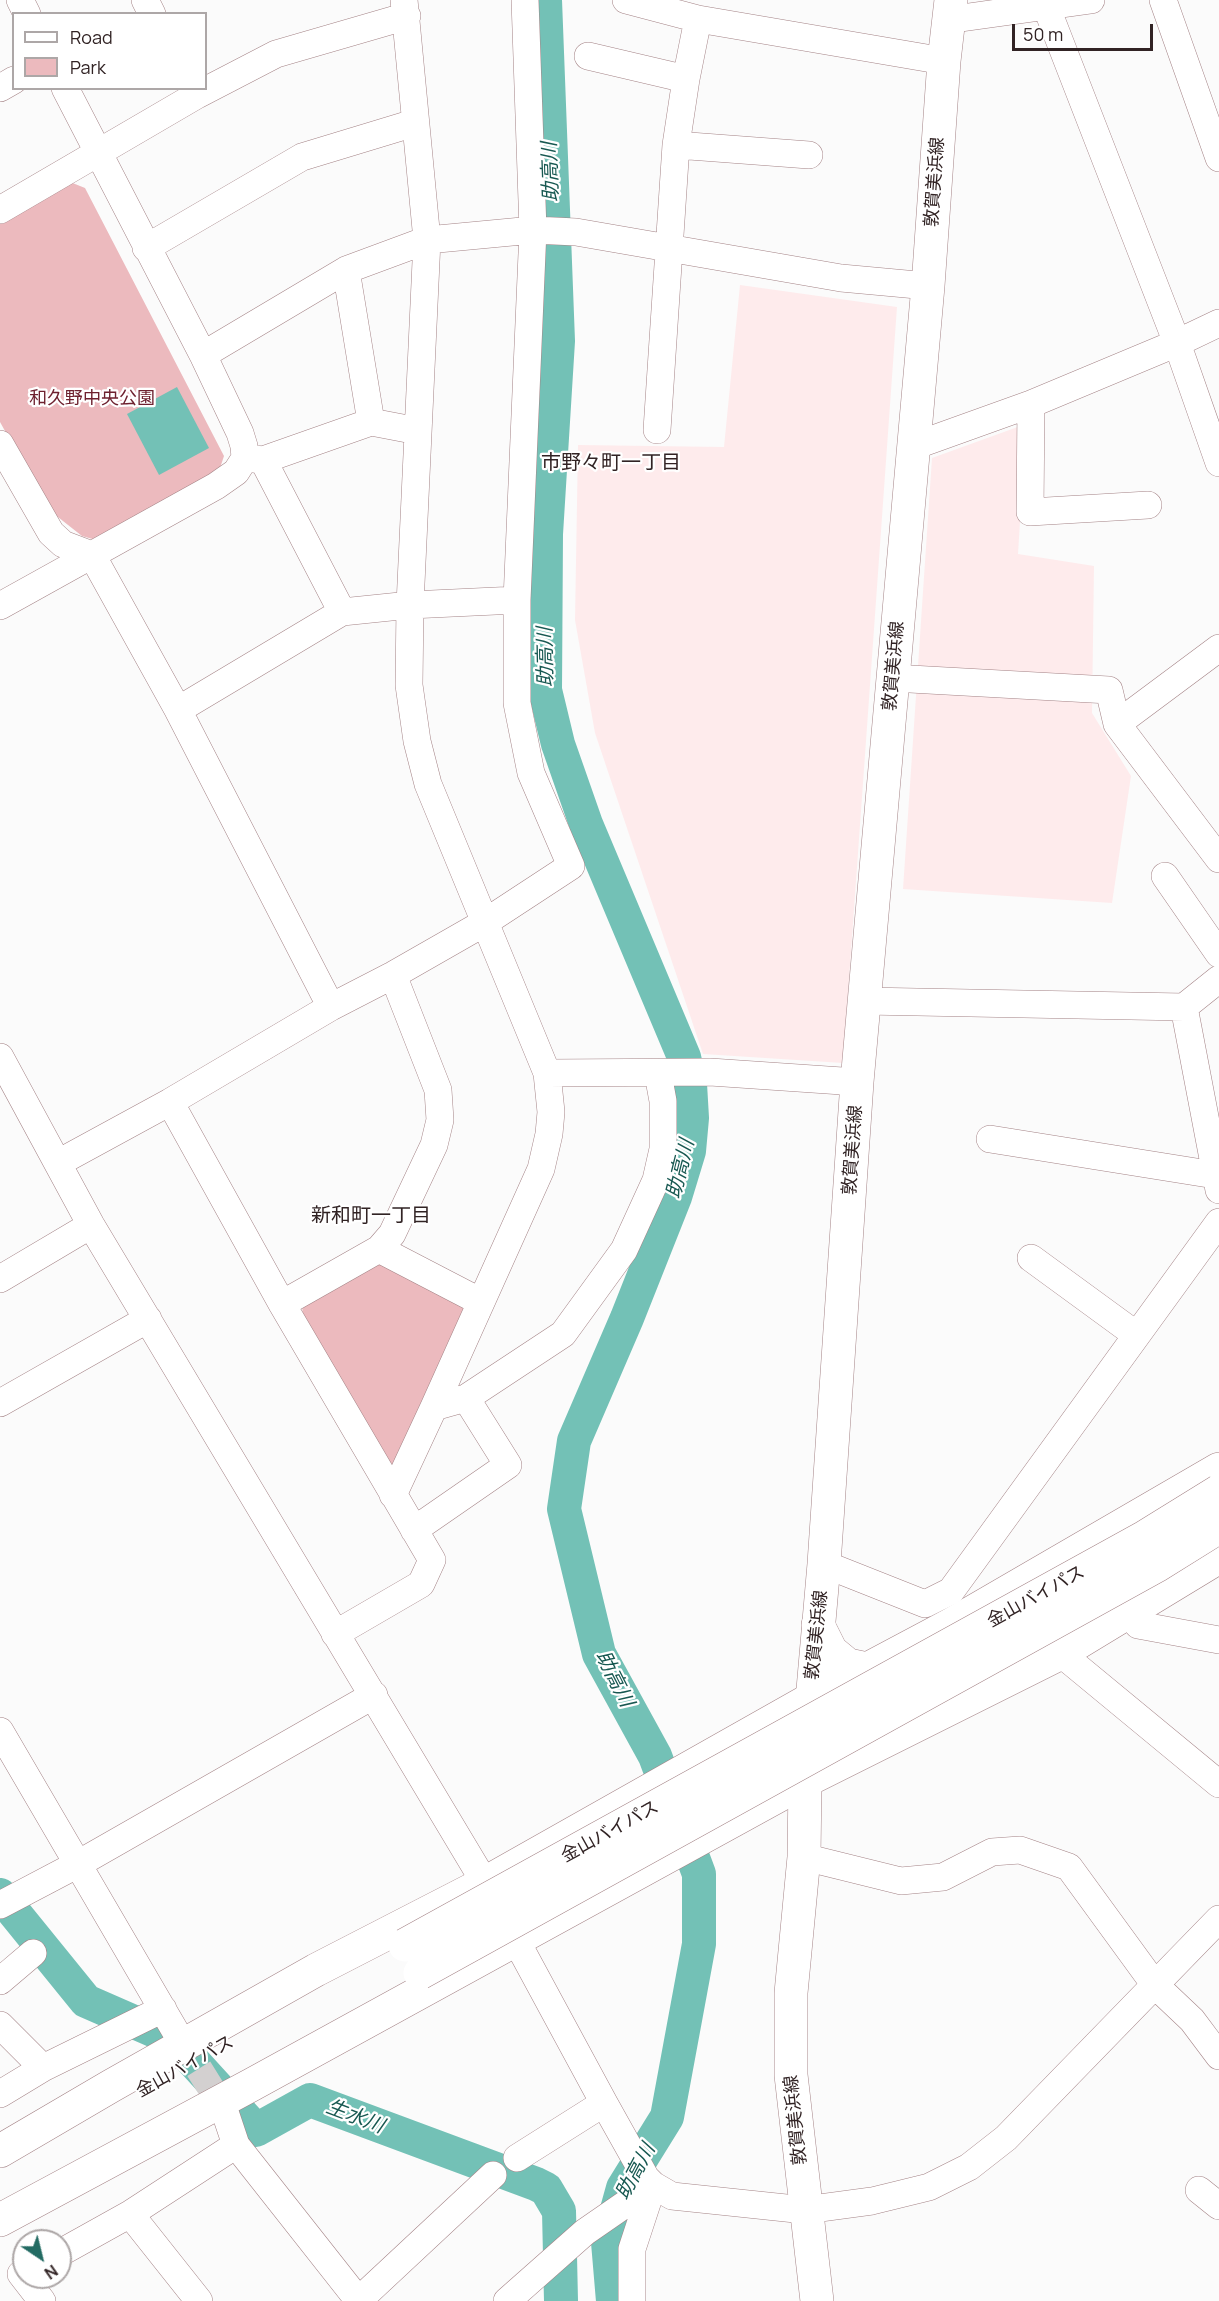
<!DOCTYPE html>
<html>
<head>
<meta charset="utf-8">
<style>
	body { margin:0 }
	#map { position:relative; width:1219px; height:2301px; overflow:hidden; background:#fbfbfb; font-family:Manrope,sans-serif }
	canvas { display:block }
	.legend { position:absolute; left:12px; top:12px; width:195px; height:78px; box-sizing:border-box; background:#fff; border:2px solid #ada7a7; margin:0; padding:8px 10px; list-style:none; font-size:18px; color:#312324 }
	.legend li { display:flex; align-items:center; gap:12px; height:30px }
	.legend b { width:30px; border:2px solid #ada7a7 }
	.north { position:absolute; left:12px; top:2229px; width:60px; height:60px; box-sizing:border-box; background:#fff; border:2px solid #ada7a7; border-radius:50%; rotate:145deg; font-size:16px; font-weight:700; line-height:24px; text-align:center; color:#312324 }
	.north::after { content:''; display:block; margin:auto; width:21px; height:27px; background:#236b63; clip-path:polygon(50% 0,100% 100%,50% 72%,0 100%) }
	.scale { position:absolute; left:1012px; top:24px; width:141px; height:27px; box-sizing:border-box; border:3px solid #312324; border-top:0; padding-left:8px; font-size:18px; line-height:21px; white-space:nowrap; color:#312324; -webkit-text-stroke:4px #fff; paint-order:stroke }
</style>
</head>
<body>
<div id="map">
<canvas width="1219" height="2301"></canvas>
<ul class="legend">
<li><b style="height:8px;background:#fff"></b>Road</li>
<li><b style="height:16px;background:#ecbabe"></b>Park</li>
</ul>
<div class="north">N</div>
<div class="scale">50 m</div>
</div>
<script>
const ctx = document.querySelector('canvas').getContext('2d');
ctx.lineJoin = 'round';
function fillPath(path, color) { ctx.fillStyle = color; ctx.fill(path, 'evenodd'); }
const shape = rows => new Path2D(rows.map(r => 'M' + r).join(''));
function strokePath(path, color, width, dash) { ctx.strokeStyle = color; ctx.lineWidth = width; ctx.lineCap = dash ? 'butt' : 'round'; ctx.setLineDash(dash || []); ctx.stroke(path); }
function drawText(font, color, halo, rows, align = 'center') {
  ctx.font = font + ' Manrope,"Noto Sans JP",sans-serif'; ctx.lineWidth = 4.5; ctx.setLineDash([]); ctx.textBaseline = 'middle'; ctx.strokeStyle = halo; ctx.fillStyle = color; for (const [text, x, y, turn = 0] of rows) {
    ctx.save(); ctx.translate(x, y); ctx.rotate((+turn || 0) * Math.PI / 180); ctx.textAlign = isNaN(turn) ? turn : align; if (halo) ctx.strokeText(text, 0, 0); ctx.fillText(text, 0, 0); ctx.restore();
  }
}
fillPath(shape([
	[740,285,897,307,843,1063,703,1054,595,733,575,620,578,445,724,447],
	[1026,424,1018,554,1094,566,1092,713,1131,776,1112,903,903,889,932,458]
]), '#feebec');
fillPath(shape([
	[70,182,85,188,224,456,219,471,96,540,82,536,49,510,0,422,0,221],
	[380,1260,465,1307,394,1464,384,1463,302,1319,303,1301]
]), '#ecbabe');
fillPath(shape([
	[177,387,209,448,159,475,127,414]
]), '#73c1b6');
strokePath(shape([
	[545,0,558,341,546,534,545,690,558,744,586,824,684,1057,690,1084,692,1118,689,1151,675,1197,627,1318,574,1441,564,1509,599,1654,655,1756,699,1874,699,1944,667,2117,623,2188,608,2242,613,2301],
	[0,1895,86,2001,173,2039,256,2130,310,2100,536,2184,546,2189,559,2211,561,2301]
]), '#73c1b6', 34);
strokePath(shape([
	[177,2034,224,2109]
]), '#d3d0d0', 27, [27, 14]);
const minor = shape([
	[20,0,27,14],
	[145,0,152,14],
	[626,0,698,19,944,61],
	[1163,0,1219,158],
	[1046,6,1177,343,1219,463],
	[947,20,1091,0],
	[588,56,686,79],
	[0,88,14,80],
	[676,145,809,155],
	[0,210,197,95,276,54,407,16],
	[146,248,302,157,414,123],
	[346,270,371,422],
	[203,355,346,270,427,240,533,230,576,232,841,278,928,286],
	[1031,404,1030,512,1148,505],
	[657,430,676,145,686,79,698,19],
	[0,444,51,533,63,544,92,555,178,710,331,1007],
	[914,446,1031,404,1177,343,1219,323],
	[245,458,263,460,371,422,418,431],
	[263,460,342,612],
	[0,606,216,486,236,472,245,458,244,446,240,433,203,355,65,88],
	[892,678,1109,690,1117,724,1219,859],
	[178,710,342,612,410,605,517,600],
	[1117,724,1219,648],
	[1165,876,1219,954],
	[393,975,438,1090,440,1120,434,1145,392,1234,379,1249,481,1302],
	[864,1001,1184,1007,1219,979],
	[1184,1007,1219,1190],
	[0,1057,91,1225,485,1883,604,2103,646,2178,653,2185,672,2196,805,2210,872,2201,929,2187,969,2167,1006,2138,1219,1919],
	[547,1073,710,1072,857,1082],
	[170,1102,282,1304,432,1560,421,1584,335,1634],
	[990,1139,1215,1175],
	[58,1163,170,1102,331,1007,393,975,484,923,571,866,531,773,517,703,517,600,533,230,525,0],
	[1031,1258,1135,1334],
	[0,1279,91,1225],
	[282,1304,379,1249],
	[0,1403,148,1319],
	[434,1407,466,1398,563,1334,624,1250,656,1180,663,1149,663,1101,658,1074],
	[393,1495,434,1407,541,1169,549,1134,551,1112,547,1073,428,784,417,741,409,685,410,605,427,240,404,0],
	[414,1530,508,1465,466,1398],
	[824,1564,925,1604,951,1591,1219,1222],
	[1129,1611,1138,1625,1219,1640],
	[1047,1642,1219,1784],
	[0,1731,177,2034],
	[804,1857,901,1881,943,1877,992,1852,1020,1850,1069,1867,1155,1985,1192,2020,1219,2056],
	[0,1905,78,1864,374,1695],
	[0,1981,33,1953],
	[0,2025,43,2068],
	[0,2094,43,2068,163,2009],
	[224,2109,236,2145,359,2301],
	[517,2158,604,2103],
	[1199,2190,1219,2206],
	[130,2214,199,2301],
	[60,2253,130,2214,236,2145],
	[21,2274,42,2301],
	[359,2300,493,2175],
	[507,2301,585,2232,653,2185],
	[632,2301,632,2249,653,2185]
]);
const major = shape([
	[817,2301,791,2075,791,1993,804,1857,805,1781,824,1564,857,1082,928,286,944,61,951,0]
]);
const highway = shape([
	[818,1625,831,1651,848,1665,867,1669],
	[0,2151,111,2086,316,1970,485,1883,811,1699,952,1624,1219,1469],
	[0,2220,253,2084,805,1781,1061,1653,1219,1557]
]);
strokePath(minor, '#a48386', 28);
strokePath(major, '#a48386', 34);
strokePath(highway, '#a48386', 34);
strokePath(minor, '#fff', 27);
strokePath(major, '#fff', 33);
strokePath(highway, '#fff', 33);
const highwayBridge = shape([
	[405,1945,1143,1538,1219,1491],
	[420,1973,1158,1565,1219,1527]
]);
strokePath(highwayBridge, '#a48386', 34, []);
strokePath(highwayBridge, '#fff', 33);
drawText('18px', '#312324', '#fff', [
	["敦賀美浜線",935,182,-86],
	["敦賀美浜線",894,666,-85],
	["敦賀美浜線",853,1150,-86],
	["金山バイパス",1036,1597,-29],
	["敦賀美浜線",817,1635,-84],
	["金山バイパス",610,1832,-29],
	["金山バイパス",185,2067,-29],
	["敦賀美浜線",796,2120,-96]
]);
drawText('18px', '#6e212f', '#fff', [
	["和久野中央公園",92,399]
]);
drawText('italic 20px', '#175851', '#fff', [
	["助高川",551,172,-92],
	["助高川",546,657,-91],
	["助高川",681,1169,-76],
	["助高川",614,1679,63],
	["生水川",355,2117,21],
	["助高川",636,2172,-62]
]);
drawText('20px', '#312324', '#fff', [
	["市野々町一丁目",611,463],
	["新和町一丁目",371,1216]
]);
</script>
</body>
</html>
